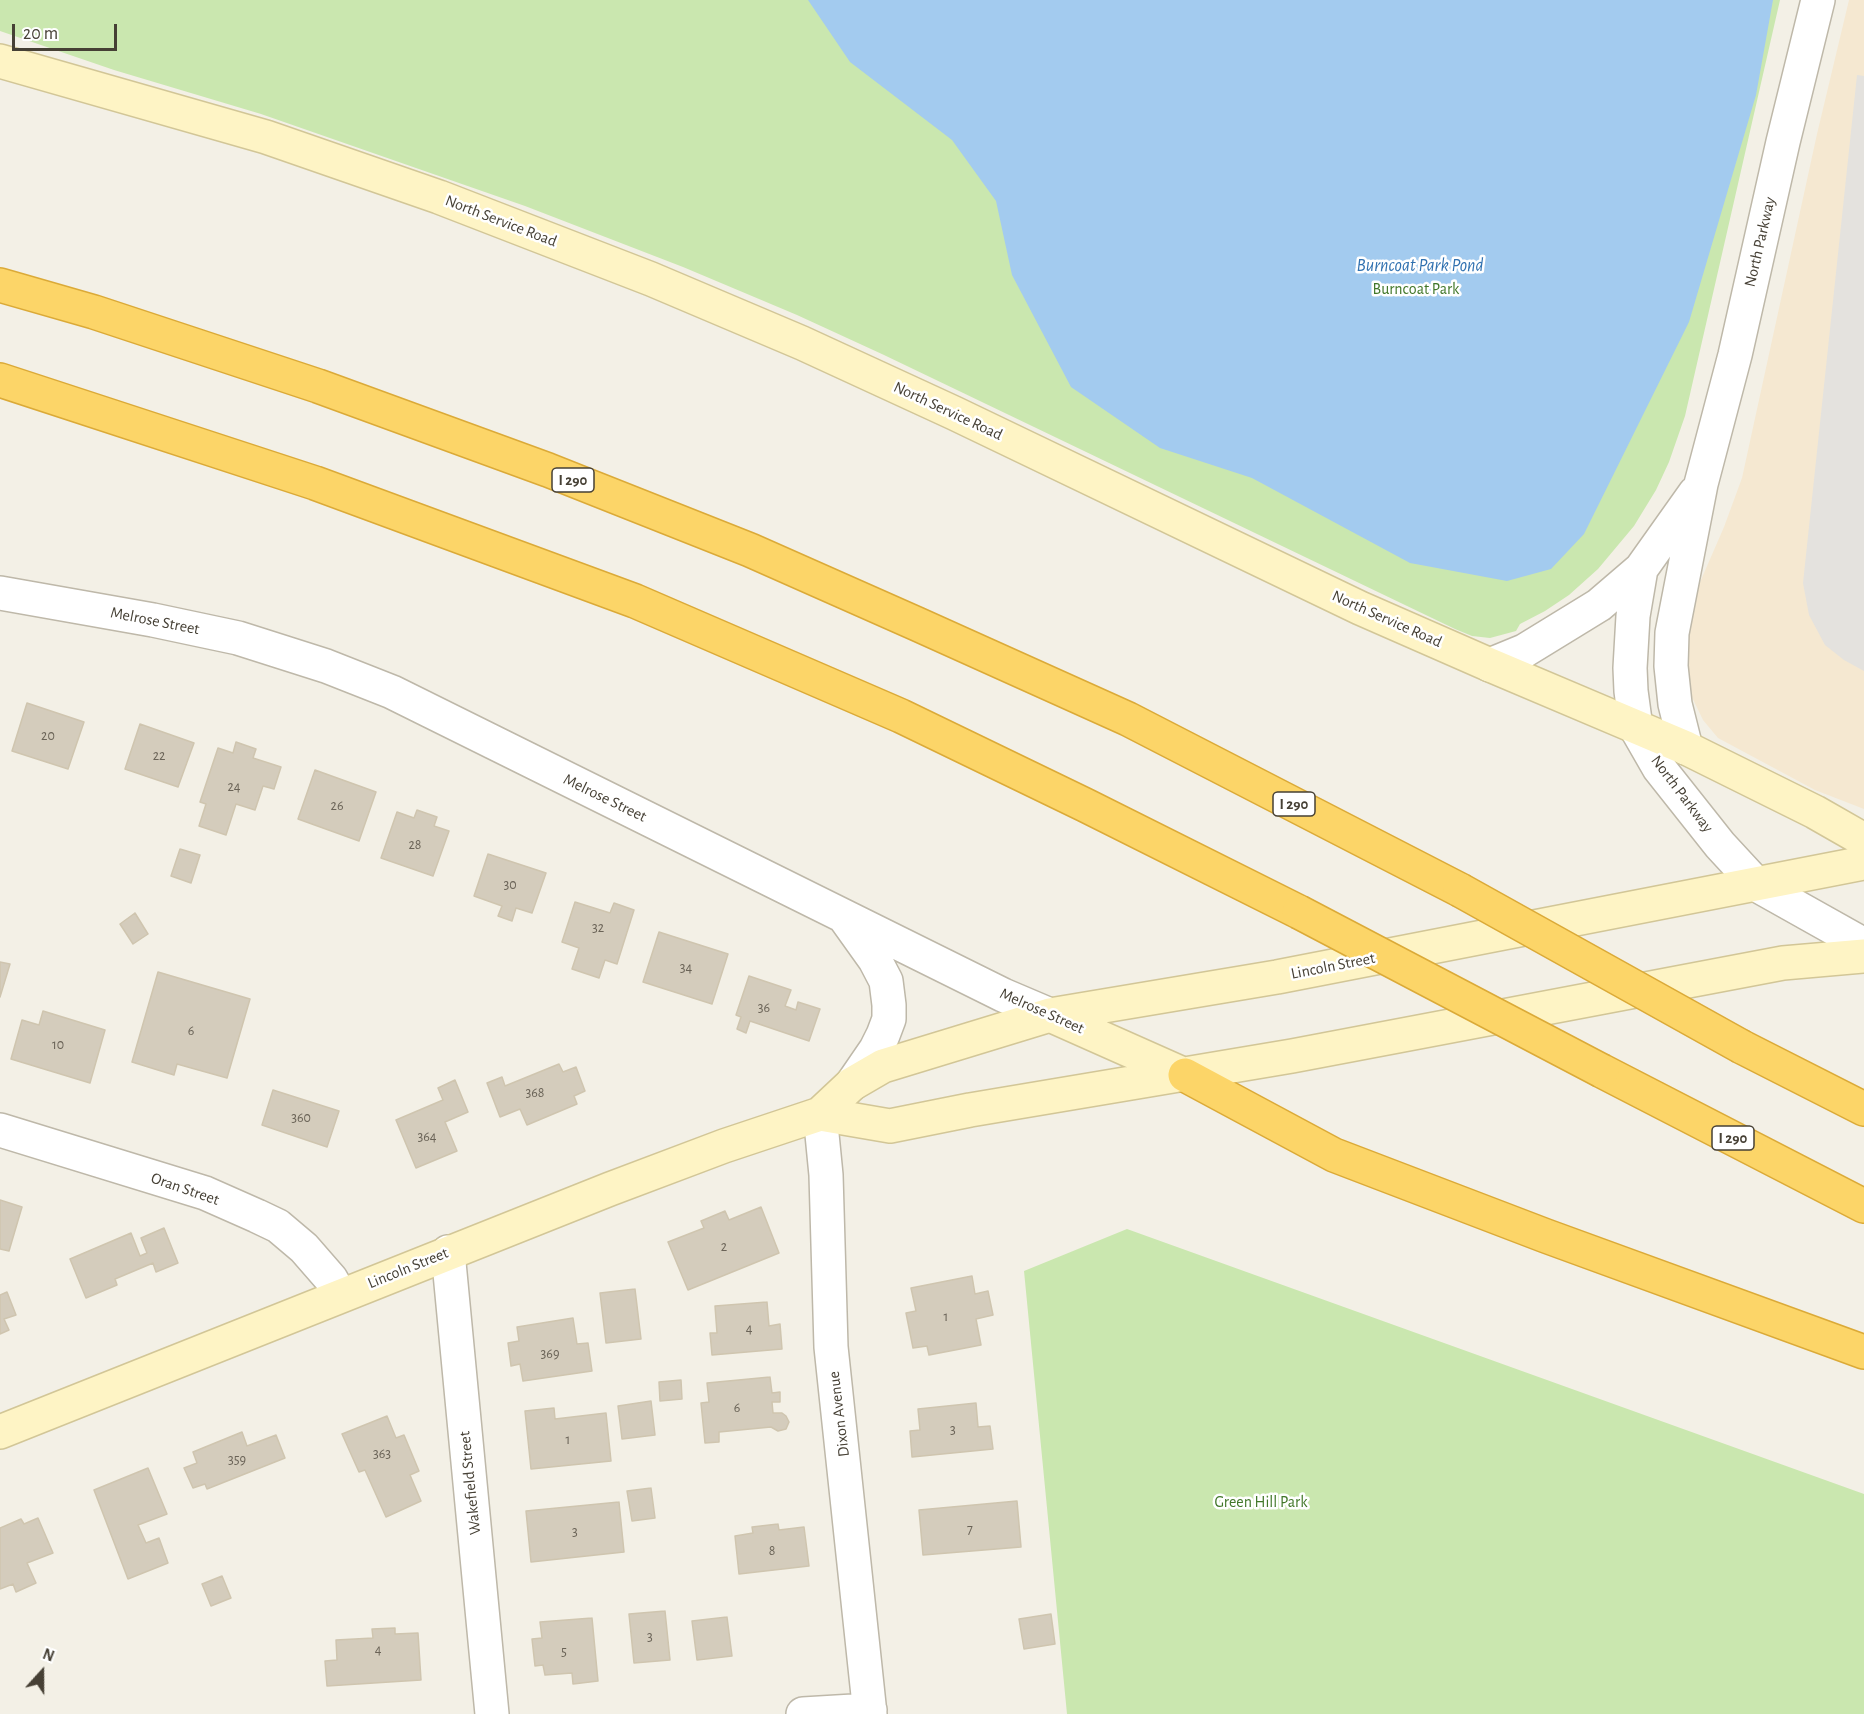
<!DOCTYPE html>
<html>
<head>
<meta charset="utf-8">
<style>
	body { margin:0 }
	#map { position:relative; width:1864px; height:1714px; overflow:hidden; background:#f3f0e6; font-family:"Alegreya Sans",sans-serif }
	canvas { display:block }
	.north { position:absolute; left:12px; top:1642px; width:60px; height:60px; -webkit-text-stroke:4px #fff; paint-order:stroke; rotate:21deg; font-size:16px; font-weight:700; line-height:24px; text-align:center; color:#464035 }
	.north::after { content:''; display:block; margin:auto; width:21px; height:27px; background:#464035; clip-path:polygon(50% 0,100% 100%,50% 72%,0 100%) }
	.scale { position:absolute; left:12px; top:24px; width:105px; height:27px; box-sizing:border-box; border:3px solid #464035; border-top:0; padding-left:8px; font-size:18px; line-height:21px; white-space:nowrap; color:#464035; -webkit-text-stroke:4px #fff; paint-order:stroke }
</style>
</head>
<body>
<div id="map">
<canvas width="1864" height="1714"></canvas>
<div class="north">N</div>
<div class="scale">20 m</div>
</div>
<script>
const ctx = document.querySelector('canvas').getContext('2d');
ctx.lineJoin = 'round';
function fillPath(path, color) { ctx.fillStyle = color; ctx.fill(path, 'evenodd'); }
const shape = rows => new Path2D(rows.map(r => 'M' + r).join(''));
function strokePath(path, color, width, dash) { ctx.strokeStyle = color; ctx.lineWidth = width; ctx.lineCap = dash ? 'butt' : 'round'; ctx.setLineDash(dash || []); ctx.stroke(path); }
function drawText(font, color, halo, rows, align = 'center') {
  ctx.font = font + ' "Alegreya Sans",sans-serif'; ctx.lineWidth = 5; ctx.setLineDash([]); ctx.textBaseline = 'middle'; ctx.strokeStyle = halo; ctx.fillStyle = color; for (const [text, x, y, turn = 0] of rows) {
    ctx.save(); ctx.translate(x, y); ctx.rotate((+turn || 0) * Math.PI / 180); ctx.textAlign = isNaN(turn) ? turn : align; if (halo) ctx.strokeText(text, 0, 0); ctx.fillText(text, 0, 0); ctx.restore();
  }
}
fillPath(shape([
	[1849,0,1864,0,1864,809,1815,790,1718,738,1703,720,1690,693,1685,662,1694,596,1724,527,1742,478,1817,134]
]), '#f5e8d1');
fillPath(shape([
	[0,0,1780,0,1685,416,1669,462,1656,490,1634,526,1598,569,1569,595,1545,611,1520,624,1516,631,1490,638,1472,636,1455,629,884,355,797,315,683,267,525,206,261,114,114,70,0,31],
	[1127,1229,1864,1494,1864,1714,1067,1714,1024,1271]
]), '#cae7af');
fillPath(shape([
	[1857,75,1864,76,1864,671,1844,660,1825,645,1809,615,1803,583]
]), '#e4e2de');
fillPath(shape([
	[808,0,1773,0,1756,95,1689,322,1584,534,1551,569,1507,581,1410,563,1252,478,1160,448,1071,387,1012,275,996,201,952,140,850,62]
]), '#a3cbef');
const building = shape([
	[27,703,84,722,68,769,12,751,27,703],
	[140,724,194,743,178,787,125,769,140,724],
	[236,742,256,749,253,758,281,767,274,789,263,786,255,810,236,804,226,835,199,826,206,804,200,802,218,748,233,753,236,742],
	[315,770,376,792,359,841,298,819,315,770],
	[417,810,437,817,434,826,449,831,433,876,381,858,397,812,414,818,417,810],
	[180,849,200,855,191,883,171,876,180,849],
	[488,854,546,873,532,913,516,908,512,921,498,916,502,906,474,896,488,854],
	[575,902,610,913,614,903,634,910,617,964,605,960,599,978,572,969,579,948,562,942,575,902],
	[135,913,148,934,133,944,120,924,135,913],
	[659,932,728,954,712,1004,643,982,659,932],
	[0,962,10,964,0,997,0,962],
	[158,972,250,999,227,1078,177,1064,174,1075,132,1062,158,972],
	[749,976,791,990,785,1006,796,1010,798,1002,820,1009,809,1041,750,1021,746,1033,737,1029,741,1017,736,1015,749,976],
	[43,1011,105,1030,90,1083,11,1059,22,1020,39,1025,43,1011],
	[559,1064,563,1072,576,1067,585,1091,574,1096,577,1104,527,1125,520,1109,500,1117,487,1083,502,1077,505,1086,559,1064],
	[455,1080,468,1112,445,1122,457,1151,416,1168,396,1120,443,1100,438,1088,455,1080],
	[273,1090,339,1111,327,1147,262,1125,273,1090],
	[0,1200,22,1207,9,1251,0,1249,0,1200],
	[761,1207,779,1253,688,1290,668,1242,704,1228,701,1221,725,1211,729,1220,761,1207],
	[164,1228,178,1263,156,1272,153,1263,115,1279,117,1285,86,1298,70,1259,131,1233,140,1256,147,1253,141,1238,164,1228],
	[972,1276,975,1294,988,1291,993,1315,976,1319,981,1345,929,1355,927,1346,913,1348,906,1313,916,1311,911,1288,972,1276],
	[635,1289,641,1339,606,1343,600,1293,635,1289],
	[7,1292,16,1315,4,1319,9,1330,0,1334,0,1295,7,1292],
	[767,1302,769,1326,780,1324,782,1349,712,1355,710,1333,717,1333,715,1306,767,1302],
	[573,1318,577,1344,588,1343,592,1371,523,1381,520,1364,511,1366,508,1343,519,1341,517,1327,573,1318],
	[770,1377,772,1393,780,1392,780,1402,772,1402,773,1413,782,1413,786,1416,789,1422,786,1429,778,1431,771,1427,719,1432,719,1442,705,1443,701,1403,709,1402,707,1383,770,1377],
	[681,1380,682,1399,660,1401,659,1382,681,1380],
	[651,1401,655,1435,622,1439,618,1406,651,1401],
	[976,1403,978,1427,990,1426,993,1449,912,1457,910,1431,920,1430,918,1409,976,1403],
	[554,1408,555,1419,606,1413,611,1461,531,1469,525,1411,554,1408],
	[387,1416,396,1438,404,1435,419,1471,410,1475,421,1501,386,1517,365,1470,359,1472,342,1434,387,1416],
	[242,1432,247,1446,276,1435,285,1458,207,1489,205,1484,193,1488,184,1468,197,1463,193,1452,242,1432],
	[148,1468,167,1514,138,1525,146,1543,159,1538,168,1563,128,1579,94,1490,148,1468],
	[651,1488,655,1518,632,1521,627,1491,651,1488],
	[1017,1501,1021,1547,923,1555,919,1510,1017,1501],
	[619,1502,624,1552,531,1562,526,1511,619,1502],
	[38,1518,53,1553,27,1563,36,1583,16,1592,13,1584,0,1589,0,1528,21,1519,24,1524,38,1518],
	[778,1524,779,1530,804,1527,809,1566,739,1574,735,1536,753,1533,752,1527,778,1524],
	[222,1576,231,1598,211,1606,202,1584,222,1576],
	[665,1611,670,1660,634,1663,629,1614,665,1611],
	[1051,1614,1055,1644,1024,1649,1019,1619,1051,1614],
	[727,1617,732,1656,697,1660,692,1621,727,1617],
	[592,1618,598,1681,573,1684,572,1673,545,1675,543,1665,535,1666,532,1639,542,1638,540,1622,592,1618],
	[395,1628,395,1634,418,1633,421,1680,327,1686,325,1661,337,1660,336,1640,373,1638,372,1629,395,1628]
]);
fillPath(building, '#d4ccbc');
strokePath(building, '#cfc5af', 1.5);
const street = shape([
	[1695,493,1641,569,1633,616,1630,668,1631,691,1636,728,1659,768,1720,845,1757,885,1864,945],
	[0,593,153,620,238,638,326,666,392,692,1003,995,1050,1015],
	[1490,665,1524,651,1599,605,1641,569],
	[1686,748,1675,704,1671,666,1672,633,1701,484,1735,355,1783,142,1818,0],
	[845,918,875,960,886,981,889,1005,889,1019,883,1035,876,1049,852,1084],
	[820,1114,826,1175,831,1347,870,1714],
	[0,1130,205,1193,257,1216,278,1226,304,1248,331,1279,340,1295],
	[448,1252,492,1714],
	[803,1714,870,1710]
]);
const secondary = shape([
	[0,61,266,137,439,197,651,279,802,343,954,413,1360,608,1490,665,1686,748,1815,812,1864,840],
	[1050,1015,1185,1075],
	[820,1114,890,1126,970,1110,1292,1056,1783,963,1864,956],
	[0,1432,610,1189,724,1146,820,1114,852,1084,883,1066,1050,1015,1277,977,1864,863]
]);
const highway = shape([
	[0,285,94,312,318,386,548,470,750,550,917,624,1128,719,1460,890],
	[0,380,315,483,635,601,901,716,1085,805,1299,912],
	[1742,1047,1864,1109],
	[1602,1071,1864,1206],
	[1185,1075,1334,1155,1546,1236,1864,1352]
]);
strokePath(street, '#beb8a9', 36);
strokePath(secondary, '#d2c697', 36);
strokePath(highway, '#dbaa38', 36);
strokePath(street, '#fff', 33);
strokePath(secondary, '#fef4c5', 33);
strokePath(highway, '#fcd568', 33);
const highwayBridge = shape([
	[1460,890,1742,1047],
	[1299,912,1602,1071]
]);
strokePath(highwayBridge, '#dbaa38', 36, []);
strokePath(highwayBridge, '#fcd568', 33);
drawText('14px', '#6a6357', null, [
	["20",48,736],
	["22",159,756],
	["24",234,787],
	["26",337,806],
	["28",415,845],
	["30",510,885],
	["32",598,928],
	["34",686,968],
	["36",764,1008],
	["6",191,1031],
	["10",58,1045],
	["368",535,1093],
	["360",301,1118],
	["364",427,1137],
	["2",724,1247],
	["1",946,1317],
	["4",749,1329],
	["369",550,1354],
	["6",737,1408],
	["3",953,1430],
	["1",568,1440],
	["363",382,1454],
	["359",237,1460],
	["7",970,1529],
	["3",575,1532],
	["8",772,1551],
	["3",650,1637],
	["4",378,1650],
	["5",564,1652]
]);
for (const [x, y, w] of [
	[573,480,42],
	[1294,804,42],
	[1733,1138,42]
]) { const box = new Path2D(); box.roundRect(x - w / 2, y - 12, w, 24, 4.5); ctx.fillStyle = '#fff'; ctx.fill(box); strokePath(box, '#464035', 1.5); }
drawText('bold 15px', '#464035', null, [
	["I 290",573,480],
	["I 290",1294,804],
	["I 290",1733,1138]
]);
drawText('16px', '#464035', '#fff', [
	["North Service Road",501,221,21],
	["North Parkway",1760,242,-77],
	["North Service Road",948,411,25],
	["North Service Road",1387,619,24],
	["Melrose Street",155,621,11],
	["North Parkway",1682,794,53],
	["Melrose Street",605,798,26],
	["Lincoln Street",1333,966,-11],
	["Melrose Street",1042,1011,24],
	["Oran Street",185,1189,19],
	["Lincoln Street",408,1268,-22],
	["Dixon Avenue",839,1414,-97],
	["Wakefield Street",470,1483,-96]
]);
drawText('16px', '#417729', '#fff', [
	["Burncoat Park",1416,289],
	["Green Hill Park",1261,1502]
]);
drawText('italic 18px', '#3071b0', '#fff', [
	["Burncoat Park Pond",1420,266]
]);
</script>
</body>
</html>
